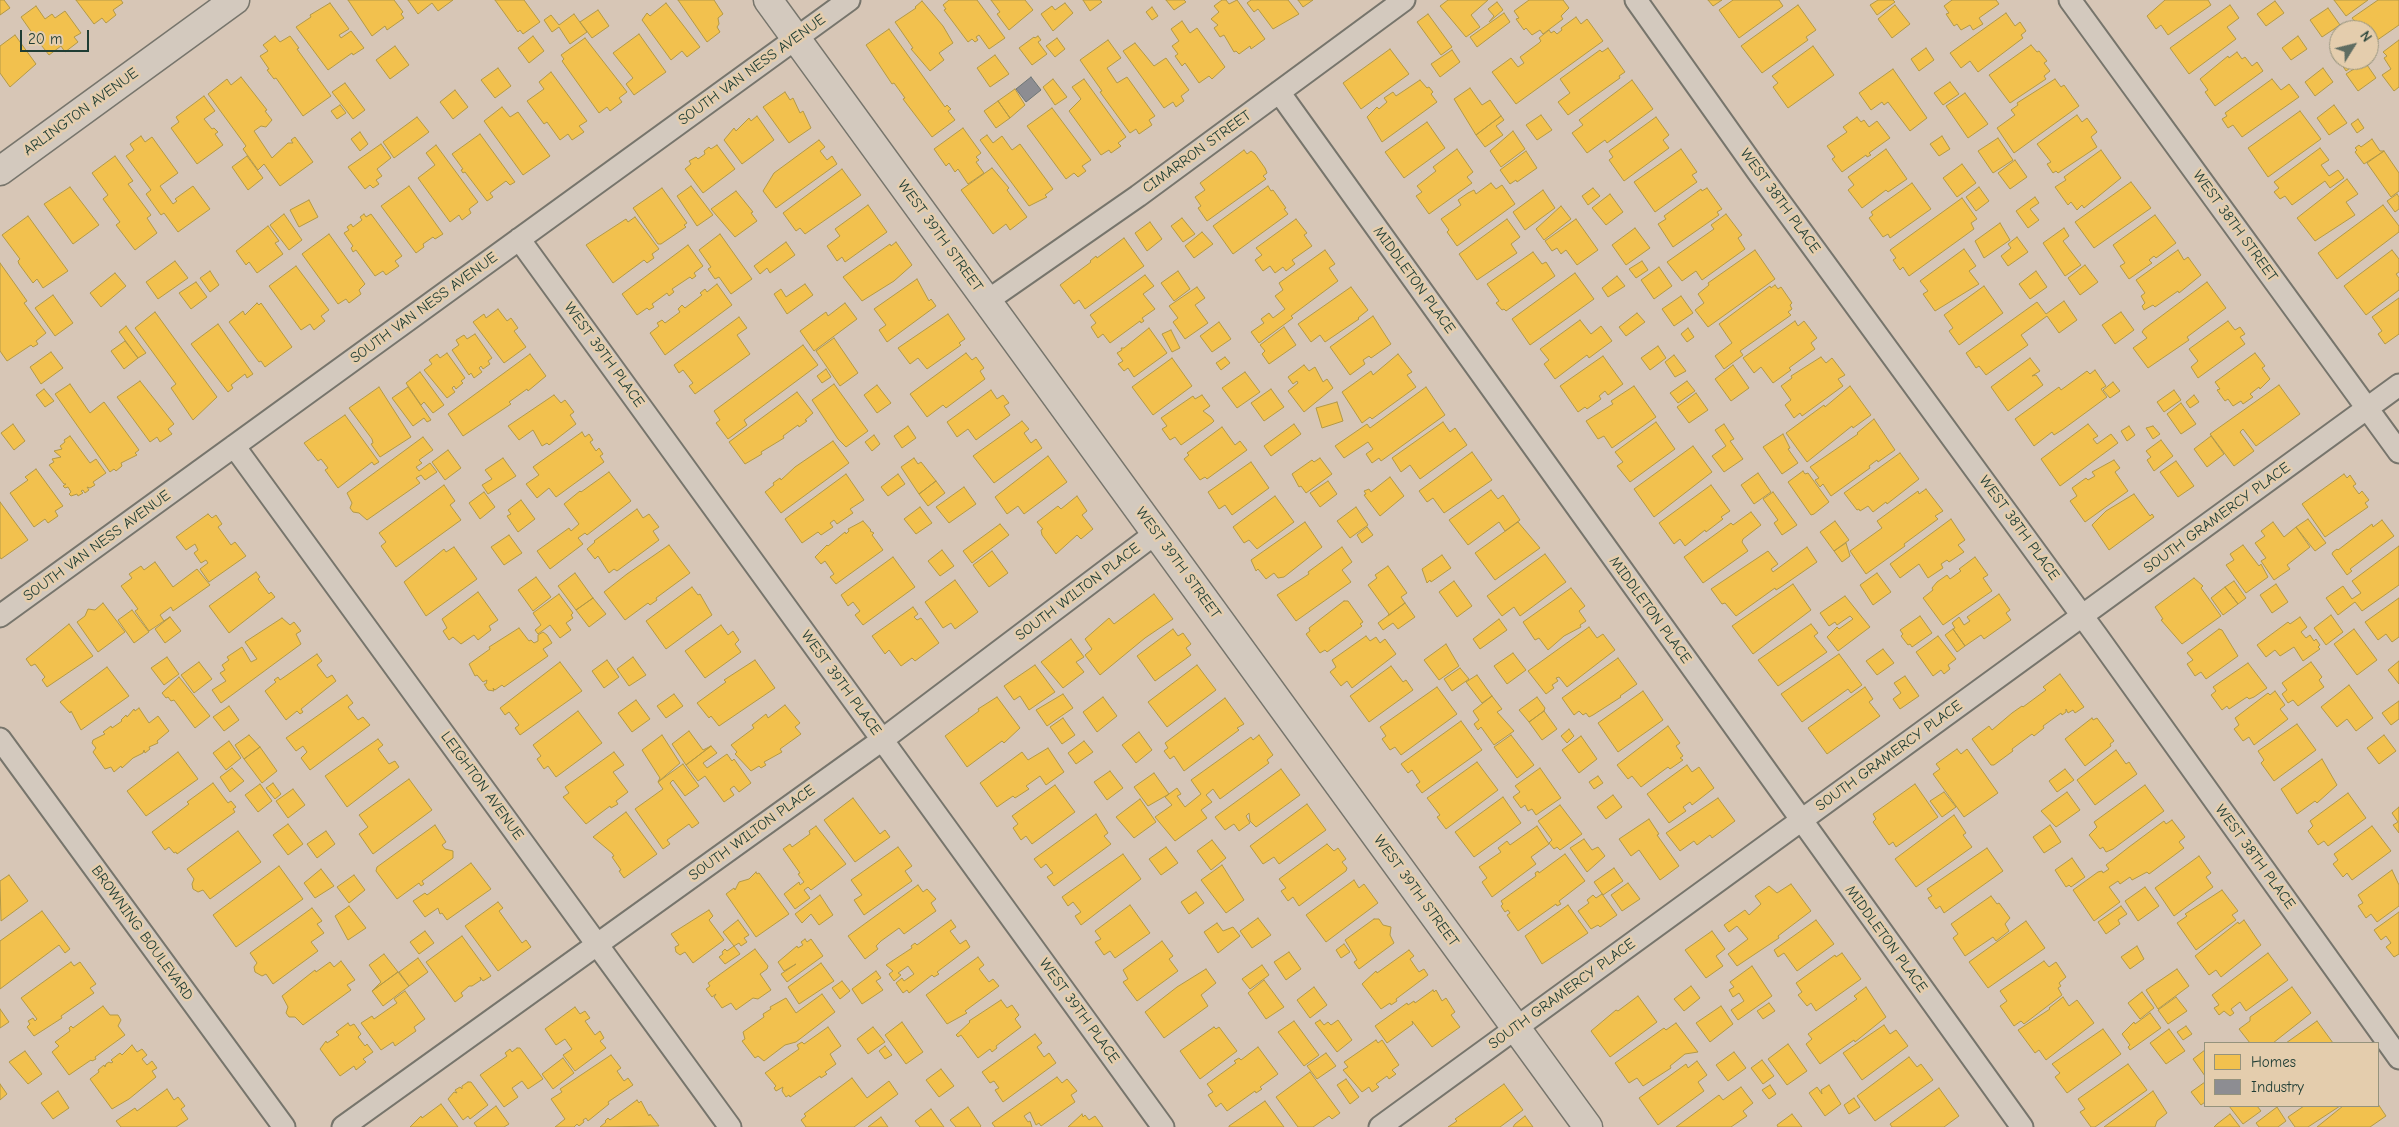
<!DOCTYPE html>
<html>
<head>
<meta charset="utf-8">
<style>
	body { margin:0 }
	#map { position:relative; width:2399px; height:1127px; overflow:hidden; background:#d7c6b6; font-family:"Comic Neue",sans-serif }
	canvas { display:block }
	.legend { position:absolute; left:2204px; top:1042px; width:175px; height:65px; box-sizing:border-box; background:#e4cdad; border:1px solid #95937d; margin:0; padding:6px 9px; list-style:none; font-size:15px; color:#1f3d34 }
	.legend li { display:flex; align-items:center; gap:10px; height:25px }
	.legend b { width:25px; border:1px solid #95937d }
	.north { position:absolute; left:2329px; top:20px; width:50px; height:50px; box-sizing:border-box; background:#e4cdad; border:1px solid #95937d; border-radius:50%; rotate:54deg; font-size:14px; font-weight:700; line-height:20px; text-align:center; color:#1f3d34 }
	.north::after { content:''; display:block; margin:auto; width:18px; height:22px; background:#5f6d62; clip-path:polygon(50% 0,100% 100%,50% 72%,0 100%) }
	.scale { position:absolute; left:20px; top:30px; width:69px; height:22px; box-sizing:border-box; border:2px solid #1f3d34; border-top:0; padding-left:6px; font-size:15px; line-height:18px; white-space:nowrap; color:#1f3d34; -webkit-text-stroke:4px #e4cdad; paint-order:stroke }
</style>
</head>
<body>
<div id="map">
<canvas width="2399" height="1127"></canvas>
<ul class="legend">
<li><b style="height:14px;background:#f2c14e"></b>Homes</li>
<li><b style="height:14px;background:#8d8d92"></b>Industry</li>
</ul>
<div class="north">N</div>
<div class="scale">20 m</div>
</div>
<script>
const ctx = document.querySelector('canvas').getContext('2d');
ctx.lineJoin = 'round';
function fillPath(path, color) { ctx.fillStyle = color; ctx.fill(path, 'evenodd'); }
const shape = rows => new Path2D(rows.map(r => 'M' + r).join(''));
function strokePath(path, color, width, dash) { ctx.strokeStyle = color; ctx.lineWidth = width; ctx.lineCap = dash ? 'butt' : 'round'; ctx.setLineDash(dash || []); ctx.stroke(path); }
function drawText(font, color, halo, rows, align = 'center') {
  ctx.font = font + ' "Comic Neue",sans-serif'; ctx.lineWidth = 5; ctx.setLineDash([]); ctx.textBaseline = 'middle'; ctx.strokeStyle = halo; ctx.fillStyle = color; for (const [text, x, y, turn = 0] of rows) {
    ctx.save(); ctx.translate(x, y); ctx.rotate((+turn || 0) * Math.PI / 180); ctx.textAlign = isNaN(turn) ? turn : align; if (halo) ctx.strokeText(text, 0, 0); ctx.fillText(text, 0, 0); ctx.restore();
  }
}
const homes = shape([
	[0,0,4,0,10,8,0,15,0,0],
	[76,0,121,0,123,3,113,10,116,15,106,23,102,18,94,24,76,0],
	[348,0,394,0,403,12,401,14,404,18,387,30,385,26,372,36,348,0],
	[408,0,453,0,438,11,432,3,418,14,408,0],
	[495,0,524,0,540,22,523,34,520,30,518,32,495,0],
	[678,0,714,0,723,14,718,18,719,24,717,27,720,32,707,42,678,0],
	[949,0,977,0,1005,38,989,49,979,35,976,37,978,40,975,42,972,39,968,42,944,10,946,9,943,5,949,0],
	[991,0,1025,0,1033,10,1009,30,997,14,1000,12,991,0],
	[1083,0,1100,0,1102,2,1090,11,1083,0],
	[1166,0,1184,0,1186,2,1174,10,1166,0],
	[1222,0,1226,0,1229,4,1237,0,1265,39,1251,49,1250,46,1239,54,1236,51,1234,52,1224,35,1220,37,1214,28,1218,25,1211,19,1219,12,1214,6,1222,0],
	[1251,0,1288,0,1299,14,1273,29,1258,9,1254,12,1247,3,1251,0],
	[1298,0,1313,0,1303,7,1298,0],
	[1448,0,1488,0,1471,15,1480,27,1466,37,1440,6,1448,0],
	[1529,0,1563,0,1569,8,1561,16,1563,19,1543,34,1540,30,1532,35,1526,28,1524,30,1516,19,1519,18,1514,11,1529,0],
	[1708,0,1722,0,1713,6,1708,0],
	[1733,0,1779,0,1783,6,1739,38,1719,10,1733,0],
	[1878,0,1893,0,1895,2,1877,15,1870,5,1878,0],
	[1952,0,1996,0,1999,4,1979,18,1983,24,1973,30,1970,25,1961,30,1957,24,1954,26,1946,14,1949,13,1944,6,1952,0],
	[2165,0,2208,0,2211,5,2168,35,2161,25,2156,29,2147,16,2165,0],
	[2334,0,2368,0,2346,16,2334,0],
	[2378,0,2399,0,2399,25,2373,43,2369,51,2369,30,2361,30,2352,18,2378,0],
	[922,1,943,26,953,43,939,53,944,60,930,71,911,49,913,48,895,22,916,8,915,7,922,1],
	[2275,1,2284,13,2266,26,2257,14,2275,1],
	[1497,2,1503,10,1489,22,1494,16,1488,9,1497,2],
	[330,3,349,29,339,35,341,38,351,31,364,48,353,55,352,53,328,70,296,27,311,17,310,15,330,3],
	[666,3,700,47,687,57,682,51,671,60,642,20,647,13,650,16,666,3],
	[1065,3,1073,13,1053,31,1041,14,1052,6,1055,10,1065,3],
	[1798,5,1816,30,1806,37,1808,40,1762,73,1741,46,1798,5],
	[1895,5,1910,24,1892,38,1878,19,1895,5],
	[2230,5,2239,18,2227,27,2236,39,2189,74,2170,48,2230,5],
	[36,6,45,19,52,14,55,18,65,11,81,33,74,37,78,42,65,52,61,46,49,55,38,41,45,36,42,31,35,37,21,17,36,6],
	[1152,7,1158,16,1152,20,1146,12,1152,7],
	[2328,8,2340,25,2322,37,2310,20,2328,8],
	[598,10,609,26,592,38,580,22,598,10],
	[1504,13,1510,22,1477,47,1470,37,1504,13],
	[2006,13,2015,26,2020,22,2026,31,2021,35,2023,38,1978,72,1970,61,1961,68,1950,53,2006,13],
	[574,14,587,32,570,44,559,27,552,32,544,20,551,15,559,25,574,14],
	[1428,14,1452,47,1441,55,1417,22,1428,14],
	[1576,17,1581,24,1587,19,1603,41,1516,104,1492,72,1511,58,1518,67,1524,63,1520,57,1539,43,1541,41,1539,38,1549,30,1551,33,1554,31,1557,34,1562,30,1561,28,1576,17],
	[1182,21,1190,33,1197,28,1225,67,1212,79,1209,76,1199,83,1185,63,1182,66,1175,56,1178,54,1172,46,1179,41,1171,29,1182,21],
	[889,29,945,107,947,105,951,109,948,111,955,120,932,137,903,99,905,98,894,83,892,84,866,45,889,29],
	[639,34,666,72,634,95,626,84,633,78,613,53,639,34],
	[15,35,36,64,10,87,0,73,0,46,15,35],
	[275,36,280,42,290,36,299,48,297,49,331,96,303,116,276,78,274,79,267,70,269,69,260,56,268,51,263,45,275,36],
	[533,36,544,51,529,63,518,48,533,36],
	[1038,36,1041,40,1038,42,1047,54,1032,65,1019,48,1034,37,1035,38,1038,36],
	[2298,36,2307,49,2291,60,2282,48,2298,36],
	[585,38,627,92,619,98,622,102,610,111,607,107,599,113,562,61,564,59,561,55,585,38],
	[1057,38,1065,49,1055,57,1046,46,1057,38],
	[1108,40,1121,58,1107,68,1117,83,1127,77,1155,116,1149,120,1152,125,1139,134,1136,129,1130,133,1100,92,1102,91,1080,60,1108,40],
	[2399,40,2399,87,2394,91,2382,75,2391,69,2384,58,2387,56,2383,52,2399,40],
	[1135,43,1154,66,1166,58,1189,90,1181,96,1184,101,1176,107,1173,102,1164,108,1123,51,1135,43],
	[2031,45,2037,52,2039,51,2047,61,2044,63,2050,71,2044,76,2046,79,2010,103,1989,75,2031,45],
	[395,46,409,65,390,79,376,60,395,46],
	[1813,46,1834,75,1788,108,1773,87,1778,83,1772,76,1813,46],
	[1608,48,1625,72,1619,76,1620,78,1568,115,1558,102,1570,93,1560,79,1600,50,1602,52,1608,48],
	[1926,48,1934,60,1919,71,1911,59,1926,48],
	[1390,49,1409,74,1361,109,1343,83,1390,49],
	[1452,50,1460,62,1440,77,1431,64,1452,50],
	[2339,51,2339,60,2362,60,2346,71,2335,54,2339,51],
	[2237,52,2242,59,2245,57,2252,66,2257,62,2263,71,2215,106,2205,92,2208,90,2200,79,2228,56,2229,58,2237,52],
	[995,55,1009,74,990,87,977,68,995,55],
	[2365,62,2376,78,2358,91,2346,74,2365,62],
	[498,68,511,86,495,98,481,80,498,68],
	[2323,68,2333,82,2315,96,2305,82,2323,68],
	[1893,69,1927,118,1910,131,1888,102,1884,105,1882,102,1871,110,1859,93,1893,69],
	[551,72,587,121,579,126,584,132,572,140,568,134,560,140,547,122,544,124,527,101,544,89,539,82,551,72],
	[241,77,267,110,265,111,272,120,266,127,261,126,254,131,272,158,288,143,293,143,291,140,295,137,313,162,280,186,264,164,258,170,243,149,246,146,208,94,227,79,231,85,241,77],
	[1053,79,1067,97,1055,105,1043,87,1053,79],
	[1084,79,1126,137,1118,143,1121,146,1111,153,1109,150,1101,155,1069,111,1081,99,1072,87,1084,79],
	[2055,79,2061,87,2064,85,2079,106,2014,153,1997,128,2015,115,2011,110,2018,105,2017,103,2055,79],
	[2272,79,2281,90,2289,84,2299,97,2242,137,2233,125,2228,128,2222,119,2227,116,2225,113,2272,79],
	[1420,80,1427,88,1429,87,1433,92,1431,94,1437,102,1382,142,1367,117,1377,107,1379,109,1387,102,1384,98,1393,92,1396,96,1420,80],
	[1632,80,1653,109,1607,143,1605,140,1587,153,1572,133,1583,125,1579,120,1632,80],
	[1950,82,1959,94,1943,105,1934,93,1950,82],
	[345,83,365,110,353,119,332,92,345,83],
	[1470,88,1482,105,1490,100,1501,116,1476,135,1454,99,1470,88],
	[1015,89,1025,105,1010,118,998,101,1015,89],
	[455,90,468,107,453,119,440,102,455,90],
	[785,92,790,100,793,98,800,113,803,111,811,128,789,143,763,107,785,92],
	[1965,93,1988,124,1968,138,1946,106,1965,93],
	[204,96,215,111,204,119,212,129,214,128,218,132,215,134,223,145,197,164,171,128,179,122,176,117,204,96],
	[998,101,1010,118,996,128,984,111,998,101],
	[340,105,346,113,337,119,331,111,340,105],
	[2334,105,2347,123,2329,135,2317,118,2334,105],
	[502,107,510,117,518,112,550,156,523,175,484,121,502,107],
	[1052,108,1091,160,1082,166,1086,171,1078,177,1074,173,1066,179,1027,126,1052,108],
	[2300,111,2321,139,2268,177,2248,148,2300,111],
	[1541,115,1552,130,1537,140,1526,125,1541,115],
	[2077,115,2082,122,2087,118,2097,132,2091,137,2097,147,2058,173,2056,171,2053,173,2047,164,2051,162,2037,144,2077,115],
	[757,116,774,140,742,164,724,140,734,128,736,131,749,118,751,121,757,116],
	[1501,116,1504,120,1496,126,1503,135,1485,147,1476,135,1501,116],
	[417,117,429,132,394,158,383,142,417,117],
	[1656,117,1669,135,1663,140,1669,148,1624,181,1609,160,1613,157,1609,151,1656,117],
	[1857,117,1861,122,1864,120,1869,127,1877,121,1890,138,1869,153,1871,155,1867,157,1866,155,1842,172,1832,159,1835,157,1827,146,1847,132,1843,127,1857,117],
	[2358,119,2364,128,2357,133,2351,124,2358,119],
	[1427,122,1445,148,1404,178,1385,152,1427,122],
	[963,128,981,153,976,157,979,160,976,162,984,173,968,184,958,169,955,172,949,163,946,166,934,149,963,128],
	[1513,131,1525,149,1501,167,1490,151,1513,131],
	[360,132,368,144,360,151,351,139,360,132],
	[480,134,515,182,510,185,506,181,490,193,493,197,487,201,465,172,463,173,461,170,463,169,452,154,480,134],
	[987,135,993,143,1002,136,1012,150,1020,144,1053,189,1045,195,1047,197,1029,206,980,140,987,135],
	[141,136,145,142,152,137,178,173,160,186,173,204,177,201,175,199,193,186,210,209,178,232,164,213,161,215,146,194,151,190,126,156,134,150,130,144,141,136],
	[1942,136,1950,149,1939,156,1930,144,1942,136],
	[1998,138,2013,160,1993,173,1978,151,1998,138],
	[2372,139,2380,151,2384,151,2364,164,2355,152,2357,150,2355,148,2359,145,2361,147,2372,139],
	[819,140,825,147,820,151,827,160,832,156,837,164,776,208,763,191,774,173,819,140],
	[381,144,391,158,377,169,382,176,376,180,379,184,373,188,370,185,365,189,348,167,381,144],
	[436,145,478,202,469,209,471,213,462,220,459,215,450,222,418,178,435,165,426,153,436,145],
	[717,145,735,169,703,193,685,169,691,164,689,161,696,157,698,159,705,154,704,151,709,147,711,149,717,145],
	[2320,148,2329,160,2321,165,2329,176,2338,170,2344,178,2330,188,2325,181,2292,205,2285,196,2280,199,2274,192,2279,188,2274,182,2320,148],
	[1457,149,1473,172,1467,177,1472,183,1429,214,1416,196,1422,192,1417,186,1436,171,1433,167,1457,149],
	[1681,149,1697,172,1692,175,1697,182,1655,212,1634,182,1681,149],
	[1886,149,1907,179,1888,192,1886,190,1862,208,1848,190,1854,185,1848,177,1886,149],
	[1244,150,1247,154,1251,151,1255,154,1265,168,1267,173,1263,176,1266,179,1207,221,1198,208,1201,206,1195,197,1205,190,1200,183,1244,150],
	[2101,150,2121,178,2084,208,2082,205,2077,210,2071,202,2068,205,2055,187,2066,180,2064,177,2101,150],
	[1526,151,1537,168,1517,182,1516,180,1510,184,1500,170,1526,151],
	[2384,151,2399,173,2399,191,2391,197,2367,163,2384,151],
	[115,156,133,181,128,184,151,215,147,218,157,233,135,250,116,225,120,222,103,199,108,195,92,173,115,156],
	[247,156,263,178,248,190,232,167,247,156],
	[2015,160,2027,177,2010,189,1998,173,2015,160],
	[1962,164,1976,183,1957,197,1943,178,1962,164],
	[992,168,1009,188,1007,190,1027,217,1010,230,1006,224,993,234,961,190,992,168],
	[842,169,861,195,805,234,800,228,796,231,783,213,842,169],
	[2347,179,2358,194,2346,202,2355,215,2315,241,2297,218,2347,179],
	[2131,182,2151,208,2094,248,2075,222,2131,182],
	[1491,183,1496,189,1502,185,1515,204,1457,246,1447,232,1449,230,1441,219,1461,205,1458,200,1468,193,1474,190,1476,194,1491,183],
	[1912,183,1931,209,1890,238,1888,234,1883,237,1869,218,1873,215,1871,212,1912,183],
	[409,186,443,234,435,239,433,237,423,244,424,247,416,253,381,206,409,186],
	[691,186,713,215,697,226,677,196,691,186],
	[1268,186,1271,191,1273,190,1286,208,1284,209,1288,214,1233,254,1213,226,1268,186],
	[70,187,99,225,73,244,44,204,70,187],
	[1979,187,1989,201,1976,211,1966,197,1979,187],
	[662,188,687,223,684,225,686,227,661,244,658,244,633,208,662,188],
	[1593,188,1600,196,1588,205,1582,196,1593,188],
	[1707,188,1722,209,1717,212,1719,215,1673,247,1658,224,1666,219,1664,216,1701,189,1702,191,1707,188],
	[1543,190,1555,208,1525,230,1513,212,1543,190],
	[736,191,753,212,751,213,757,221,735,237,711,209,736,191],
	[1610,194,1623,212,1606,225,1592,208,1610,194],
	[2397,194,2399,197,2399,209,2395,212,2387,201,2397,194],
	[2035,197,2039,203,2030,209,2039,220,2028,228,2016,211,2035,197],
	[1962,198,1977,219,1971,223,1974,229,1909,276,1903,267,1900,270,1893,260,1896,258,1890,250,1962,198],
	[309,200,318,217,299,227,290,210,309,200],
	[868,205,887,232,845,262,842,257,837,261,827,246,840,236,835,229,868,205],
	[2383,205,2399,226,2399,232,2337,279,2318,253,2383,205],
	[1561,206,1571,219,1544,240,1536,229,1561,206],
	[284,214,302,240,289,250,270,225,284,214],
	[364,214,366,217,371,214,402,256,395,261,399,266,386,275,383,271,375,276,356,250,353,252,351,248,353,246,344,233,349,230,347,227,351,224,353,227,362,220,360,217,364,214],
	[1726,214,1742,235,1738,238,1745,249,1702,280,1696,271,1682,281,1667,262,1714,229,1711,225,1726,214],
	[2155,215,2176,243,2156,258,2154,256,2149,260,2152,263,2129,279,2120,266,2125,263,2113,245,2155,215],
	[28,216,68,271,43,288,37,279,33,283,19,264,18,261,20,259,2,235,28,216],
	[635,217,659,249,652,254,654,258,647,263,644,260,613,283,586,245,626,219,628,222,635,217],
	[1182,218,1195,234,1183,242,1171,226,1182,218],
	[1296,219,1307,233,1304,235,1312,246,1292,260,1295,264,1286,271,1283,267,1275,273,1270,266,1263,271,1255,260,1262,255,1256,248,1296,219],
	[1507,219,1520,237,1511,244,1517,253,1477,280,1459,254,1507,219],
	[1576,219,1598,250,1577,265,1566,250,1561,254,1557,248,1552,251,1545,241,1576,219],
	[1150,222,1162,239,1147,251,1135,233,1150,222],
	[2000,223,2010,240,1984,258,1975,241,2000,223],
	[268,226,279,241,275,243,283,254,257,273,249,262,246,265,236,251,268,226],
	[1635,228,1650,248,1626,265,1612,245,1635,228],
	[2064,228,2069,236,2063,241,2081,265,2065,276,2043,243,2064,228],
	[1202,232,1213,244,1194,258,1185,246,1202,232],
	[329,234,365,284,359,290,361,294,349,303,346,299,338,304,302,254,329,234],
	[720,234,752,279,731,294,719,277,715,279,708,269,711,267,699,250,720,234],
	[2017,237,2028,252,2008,266,2001,256,2011,248,2008,244,2017,237],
	[1124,238,1144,266,1085,309,1079,300,1074,304,1060,285,1091,262,1090,261,1096,256,1097,258,1124,238],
	[786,242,795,255,770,273,767,268,760,274,754,266,786,242],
	[896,242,912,265,894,281,862,301,843,277,890,244,891,246,896,242],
	[688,245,703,266,694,273,696,276,692,279,690,277,672,289,674,292,669,296,667,293,652,304,654,307,649,310,647,308,637,315,622,294,688,245],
	[1964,249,1976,266,1969,271,1979,284,1935,311,1923,294,1928,291,1920,281,1964,249],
	[1325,250,1335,264,1329,268,1338,281,1291,316,1293,318,1259,343,1251,332,1264,323,1261,319,1269,313,1273,318,1285,309,1275,296,1283,290,1279,283,1325,250],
	[1755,250,1775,279,1708,327,1695,310,1704,303,1698,294,1709,285,1708,283,1755,250],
	[2178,250,2184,260,2188,257,2201,275,2179,293,2178,291,2155,307,2153,305,2144,310,2142,306,2145,303,2141,296,2145,293,2136,280,2178,250],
	[2392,250,2399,259,2399,272,2396,274,2399,278,2399,290,2366,315,2344,286,2392,250],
	[1533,252,1542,264,1546,262,1555,276,1506,311,1504,309,1502,310,1496,303,1499,301,1487,284,1533,252],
	[175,261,188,278,158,299,146,282,175,261],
	[1642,261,1648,270,1636,278,1629,269,1642,261],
	[0,263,27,301,24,303,46,333,36,341,38,344,33,347,31,345,7,361,0,351,0,263],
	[2085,265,2098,282,2080,295,2068,278,2085,265],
	[296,266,329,310,321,316,325,321,314,330,310,324,301,330,269,286,296,266],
	[1659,267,1672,286,1654,299,1641,280,1659,267],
	[210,271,219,285,210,292,200,278,210,271],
	[1178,271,1190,289,1174,301,1161,283,1178,271],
	[2036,271,2047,287,2030,299,2019,284,2036,271],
	[115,273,126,286,101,307,90,293,115,273],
	[1575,273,1594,299,1530,345,1512,319,1575,273],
	[1145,275,1154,286,1143,294,1155,309,1142,318,1144,321,1141,323,1140,321,1110,343,1103,334,1098,338,1091,327,1096,323,1090,315,1145,275],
	[1617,276,1625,286,1608,297,1602,288,1617,276],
	[917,279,929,301,931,299,936,306,887,342,879,330,886,325,874,309,917,279],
	[196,282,207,297,191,309,179,293,196,282],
	[2207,282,2226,308,2187,337,2189,340,2148,368,2133,348,2147,338,2142,332,2144,329,2207,282],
	[717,284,732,305,665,355,650,333,659,326,657,323,662,320,665,323,680,312,678,309,682,305,685,308,702,295,700,293,705,289,707,292,717,284],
	[805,284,813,295,787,314,774,294,781,289,786,297,805,284],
	[1775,285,1778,289,1781,287,1792,303,1790,305,1792,309,1788,312,1791,315,1740,351,1743,355,1724,369,1715,356,1732,343,1719,324,1770,286,1771,288,1775,285],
	[1984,286,2003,313,1959,345,1949,331,1953,328,1944,315,1984,286],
	[1197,287,1205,298,1195,305,1208,323,1185,339,1173,322,1178,318,1169,306,1197,287],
	[1351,287,1368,310,1358,318,1359,319,1325,342,1320,335,1311,342,1298,324,1351,287],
	[53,295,73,323,55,336,35,308,53,295],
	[1681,296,1693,313,1674,326,1662,309,1681,296],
	[2399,298,2399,334,2385,344,2378,334,2382,331,2372,317,2399,298],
	[2064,301,2077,320,2059,333,2047,316,2021,335,2028,345,1986,375,1979,366,1976,368,1966,353,2037,302,2046,314,2064,301],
	[257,303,259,305,261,303,292,347,265,367,261,361,259,362,229,322,243,311,245,315,257,303],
	[845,303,857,319,814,351,800,331,826,312,828,316,845,303],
	[498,309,507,321,511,318,518,328,514,331,526,347,504,363,473,322,484,314,486,318,498,309],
	[155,312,217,397,193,420,171,388,176,384,135,328,155,312],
	[2121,312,2134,330,2115,344,2102,325,2121,312],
	[1637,313,1645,322,1626,336,1619,327,1637,313],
	[948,314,965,339,959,343,961,345,927,369,918,358,910,364,898,348,948,314],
	[1373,316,1391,344,1371,358,1369,356,1363,360,1365,364,1350,375,1330,347,1373,316],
	[739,317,747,328,737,335,750,354,695,394,689,386,693,383,683,370,679,373,674,365,739,317],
	[1580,320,1591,334,1601,326,1612,341,1589,358,1587,355,1555,379,1544,364,1549,360,1540,349,1580,320],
	[1795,321,1798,326,1804,321,1817,338,1811,343,1815,349,1789,368,1791,370,1773,383,1761,367,1754,373,1743,358,1795,321],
	[2228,321,2235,330,2240,327,2245,334,2240,337,2245,344,2198,378,2191,367,2198,361,2189,349,2228,321],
	[1219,322,1231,339,1212,352,1200,336,1219,322],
	[218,324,253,374,247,378,245,374,231,385,233,388,228,392,191,344,218,324],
	[126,326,146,353,138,358,119,332,126,326],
	[1284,327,1296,345,1269,364,1262,354,1265,351,1260,345,1284,327],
	[1149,328,1167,353,1134,377,1128,368,1124,371,1118,364,1123,361,1117,353,1122,350,1121,348,1124,348,1149,328],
	[1688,328,1694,337,1687,342,1681,334,1688,328],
	[1171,330,1180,348,1172,352,1162,334,1171,330],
	[475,334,492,358,488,361,490,364,483,369,481,366,479,368,482,372,474,378,471,373,469,375,452,350,459,345,456,340,464,335,467,339,475,334],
	[834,338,858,373,840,386,816,351,834,338],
	[125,341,138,358,124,369,111,351,125,341],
	[803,345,818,365,744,420,747,425,728,439,716,423,720,420,714,411,803,345],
	[1658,346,1666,358,1650,370,1641,358,1658,346],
	[51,352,63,368,41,384,30,367,51,352],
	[447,353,465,378,461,381,463,383,456,389,454,386,452,388,455,392,447,398,424,370,432,364,429,360,437,354,440,358,447,353],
	[966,353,972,360,976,357,984,368,980,371,985,379,946,408,943,405,927,417,910,394,966,353],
	[2255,353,2265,366,2262,368,2270,379,2260,389,2259,387,2250,394,2253,397,2243,404,2241,401,2233,406,2228,399,2225,401,2217,390,2220,389,2215,382,2255,353],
	[530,354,546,376,528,391,527,389,509,402,511,404,463,436,448,414,530,354],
	[1398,354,1412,372,1407,375,1416,387,1372,419,1370,417,1362,423,1342,392,1371,371,1373,375,1398,354],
	[1674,355,1686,371,1675,377,1665,362,1674,355],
	[1603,356,1623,384,1608,395,1605,391,1599,396,1601,399,1587,409,1585,407,1578,412,1560,386,1603,356],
	[1225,357,1230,363,1221,370,1216,363,1225,357],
	[1821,357,1826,363,1832,358,1845,375,1838,379,1843,386,1802,416,1800,413,1794,418,1785,405,1791,400,1781,386,1792,378,1791,376,1821,357],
	[1172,358,1192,386,1153,415,1132,387,1172,358],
	[2030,358,2040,371,2032,376,2036,375,2043,385,2008,411,1991,387,2030,358],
	[1304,365,1309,371,1315,367,1323,382,1327,379,1333,388,1304,412,1288,391,1298,383,1297,381,1293,384,1288,377,1304,365],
	[1733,365,1749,388,1731,401,1715,379,1733,365],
	[826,369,831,377,822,383,817,376,826,369],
	[2095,370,2106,386,2101,389,2107,397,2062,430,2054,435,2052,432,2034,446,2015,419,2059,387,2061,390,2087,371,2090,374,2095,370],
	[420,372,444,405,433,413,424,402,421,405,406,383,420,372],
	[1245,372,1260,392,1237,408,1222,388,1245,372],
	[140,381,174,424,168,429,172,434,160,442,157,437,150,442,117,397,140,381],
	[1687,381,1695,391,1678,403,1670,393,1687,381],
	[2113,382,2120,391,2110,398,2103,390,2113,382],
	[70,384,90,413,104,402,139,450,135,453,137,455,121,463,122,466,116,471,114,469,110,472,55,394,70,384],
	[834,384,868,431,846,447,838,439,812,400,834,384],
	[877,385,891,403,877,413,864,395,877,385],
	[2279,385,2300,414,2256,446,2243,429,2240,432,2254,451,2234,466,2210,434,2279,385],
	[1634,386,1656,417,1612,448,1604,436,1598,439,1586,421,1613,404,1611,401,1634,386],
	[1850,386,1871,415,1853,428,1852,426,1807,462,1786,433,1824,405,1825,407,1850,386],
	[379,387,411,437,380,457,371,444,373,443,372,439,349,408,379,387],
	[408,387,431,420,427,422,424,418,413,426,392,398,408,387],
	[1426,387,1445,415,1381,461,1379,458,1372,463,1366,454,1373,449,1368,442,1344,458,1335,446,1367,424,1370,428,1426,387],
	[44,389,54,401,45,407,36,395,44,389],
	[1271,389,1284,407,1264,421,1251,403,1271,389],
	[991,390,997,399,1003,395,1009,403,1004,406,1010,415,976,440,968,429,957,437,947,422,991,390],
	[2174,390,2181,400,2164,412,2157,402,2174,390],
	[797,392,813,413,805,420,807,421,799,427,798,425,783,436,784,438,761,452,762,454,745,464,729,442,797,392],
	[1696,393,1708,410,1689,423,1677,407,1696,393],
	[554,395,561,403,565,400,574,412,570,415,576,424,549,445,547,443,542,446,533,430,519,440,508,426,554,395],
	[1202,395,1210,406,1203,411,1211,417,1214,421,1212,423,1181,445,1175,437,1170,440,1162,429,1167,426,1161,418,1193,396,1195,399,1202,395],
	[2194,395,2199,402,2190,408,2186,402,2194,395],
	[1337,402,1343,421,1322,428,1316,408,1337,402],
	[2181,403,2196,424,2181,434,2167,414,2181,403],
	[345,415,379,462,374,465,372,462,338,488,325,470,328,468,321,459,318,461,304,443,345,415],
	[1874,419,1895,450,1878,462,1877,460,1869,466,1870,468,1831,496,1823,484,1820,487,1815,480,1819,478,1810,467,1858,434,1857,433,1874,419],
	[1022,421,1029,429,1024,433,1031,443,1036,439,1042,448,994,483,973,456,1022,421],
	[1443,422,1450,432,1455,428,1467,445,1420,479,1410,465,1401,472,1392,458,1443,422],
	[1656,422,1675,449,1630,482,1617,466,1623,462,1615,452,1656,422],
	[13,424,25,441,14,450,1,433,13,424],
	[1294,424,1301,434,1271,456,1264,446,1294,424],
	[1724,424,1734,439,1730,441,1743,459,1724,472,1712,456,1726,446,1715,430,1724,424],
	[2088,424,2098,436,2093,439,2097,444,2111,434,2118,443,2060,486,2041,459,2088,424],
	[908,426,916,438,902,448,894,436,908,426],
	[2129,426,2135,435,2127,441,2121,431,2129,426],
	[2153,426,2160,434,2153,439,2146,428,2153,426],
	[1222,427,1235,445,1240,441,1247,450,1207,479,1205,477,1200,480,1184,459,1189,455,1187,453,1222,427],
	[582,432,585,437,589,434,593,440,590,442,596,451,599,448,603,454,600,456,604,462,556,497,549,488,537,498,526,484,539,475,533,467,582,432],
	[1783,434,1790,448,1788,449,1798,463,1782,474,1763,447,1783,434],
	[874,435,880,444,872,451,865,442,874,435],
	[70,436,90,463,96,459,106,473,93,482,95,485,90,488,87,487,89,490,85,493,83,490,81,491,83,493,78,496,77,494,71,496,69,494,71,492,68,487,65,488,63,486,66,484,64,484,49,465,54,462,52,459,61,457,54,451,62,449,60,446,65,442,64,440,70,436],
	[2211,436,2224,454,2207,467,2194,449,2211,436],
	[423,437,433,450,419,460,422,463,416,467,419,471,430,463,437,472,425,480,421,475,416,478,420,483,367,520,359,513,353,512,350,508,352,503,347,493,423,437],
	[2161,440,2173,456,2154,471,2147,460,2151,457,2146,451,2161,440],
	[833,441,849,463,781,513,765,492,774,485,773,483,780,478,781,480,795,467,833,441],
	[1693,446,1712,472,1654,517,1634,489,1693,446],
	[448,450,461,468,445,480,432,462,448,450],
	[1472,452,1492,480,1444,513,1433,498,1427,502,1419,491,1472,452],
	[1900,453,1919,479,1887,504,1886,502,1873,512,1868,506,1860,511,1859,509,1857,510,1844,493,1900,453],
	[1048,456,1067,482,1024,514,1018,506,1007,514,995,497,1048,456],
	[503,458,516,476,488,494,482,485,492,479,485,470,503,458],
	[914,458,918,464,921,462,936,481,919,494,901,467,914,458],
	[1320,458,1332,474,1306,493,1301,486,1299,487,1292,474,1312,460,1314,462,1320,458],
	[2114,460,2120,468,2115,472,2128,491,2085,522,2070,501,2077,496,2072,488,2086,478,2088,480,2095,476,2092,472,2114,460],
	[2176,461,2194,486,2178,497,2160,472,2176,461],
	[1251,462,1269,488,1232,515,1225,505,1219,509,1208,492,1251,462],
	[36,469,63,506,55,511,58,516,48,523,45,519,34,527,10,493,28,480,25,477,36,469],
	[1803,471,1805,474,1808,473,1829,502,1814,514,1811,515,1788,482,1803,471],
	[609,472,631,501,587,535,585,533,578,538,583,544,550,569,537,551,569,528,571,531,579,524,564,504,580,491,581,492,609,472],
	[1758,473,1771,492,1754,504,1741,485,1758,473],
	[846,474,864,500,850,509,853,513,837,524,834,520,830,523,833,527,821,535,818,532,802,543,785,519,846,474],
	[898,474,905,484,888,496,881,487,898,474],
	[2344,474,2347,478,2350,475,2356,484,2353,486,2359,494,2362,491,2369,500,2365,503,2368,507,2325,537,2302,504,2344,474],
	[1390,477,1404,496,1380,516,1364,495,1366,494,1364,491,1369,489,1371,492,1390,477],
	[936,481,945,493,928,506,919,494,936,481],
	[1328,481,1337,494,1320,507,1310,493,1328,481],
	[444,485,455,501,450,505,461,520,396,567,381,546,386,542,379,533,444,485],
	[1711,485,1730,511,1721,517,1723,519,1706,532,1705,530,1685,546,1680,539,1674,544,1659,523,1711,485],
	[964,487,976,504,949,523,936,507,964,487],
	[1926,489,1943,511,1935,516,1938,519,1904,544,1905,546,1866,574,1850,551,1882,528,1877,521,1918,491,1919,494,1926,489],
	[1491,490,1498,499,1503,495,1520,520,1505,531,1499,522,1468,545,1449,520,1491,490],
	[484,492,495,507,480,519,469,503,484,492],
	[1773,492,1797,525,1782,535,1774,523,1778,520,1763,499,1773,492],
	[2134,494,2150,516,2152,514,2154,517,2109,550,2092,525,2106,511,2134,494],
	[1077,496,1087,511,1082,515,1093,529,1081,539,1077,535,1056,554,1042,535,1041,530,1043,529,1037,522,1058,506,1061,509,1077,496],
	[1275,496,1294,522,1257,549,1249,540,1244,543,1233,527,1275,496],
	[521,500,535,519,518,532,507,516,511,514,508,510,521,500],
	[0,502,28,540,1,559,0,557,0,502],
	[920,507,932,523,916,534,904,519,920,507],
	[1356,507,1368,525,1350,538,1337,521,1356,507],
	[637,509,643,518,649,514,659,527,653,531,659,540,617,571,614,569,609,573,598,556,595,559,587,549,595,542,594,541,637,509],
	[1751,512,1761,525,1743,539,1742,542,1748,551,1703,583,1684,557,1731,523,1733,525,1751,512],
	[208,514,212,518,216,515,222,524,218,527,231,545,235,542,246,556,209,582,200,569,208,563,206,560,201,563,194,553,198,550,195,544,186,550,176,537,208,514],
	[1951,519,1965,540,1958,545,1964,552,1949,562,1947,560,1941,564,1943,568,1928,578,1919,564,1900,578,1890,564,1951,519],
	[2308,519,2326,543,2315,551,2296,527,2308,519],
	[2382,520,2394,536,2350,569,2352,571,2347,575,2332,554,2333,552,2337,549,2338,550,2372,524,2373,527,2382,520],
	[863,521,871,530,870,531,874,533,872,535,883,550,836,584,830,577,834,574,825,561,821,564,815,557,827,545,828,546,845,532,846,534,849,531,848,529,863,521],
	[1835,521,1849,540,1834,551,1820,532,1835,521],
	[1305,522,1322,547,1284,577,1278,578,1274,573,1266,579,1258,569,1256,571,1251,560,1305,522],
	[1518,522,1540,548,1495,580,1475,553,1518,522],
	[2273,522,2284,537,2296,527,2310,547,2287,565,2290,569,2274,580,2261,561,2266,558,2255,543,2265,536,2261,531,2273,522],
	[1000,524,1009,535,972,563,963,551,1000,524],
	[1367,527,1373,535,1362,543,1357,535,1367,527],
	[509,535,522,553,504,565,491,547,509,535],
	[1846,543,1850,556,1842,562,1834,551,1846,543],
	[669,545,690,573,656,598,657,600,650,605,648,603,625,620,604,592,627,574,669,545],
	[2243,545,2259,566,2261,564,2268,577,2246,593,2226,565,2234,560,2230,554,2243,545],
	[2399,546,2399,585,2362,611,2355,602,2338,615,2326,598,2343,586,2352,599,2361,593,2352,581,2399,546],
	[454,547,477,579,426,616,404,582,444,549,446,552,454,547],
	[1342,547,1352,562,1342,570,1351,582,1296,621,1277,595,1309,574,1308,572,1342,547],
	[1807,547,1817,562,1781,587,1776,590,1775,588,1736,616,1725,603,1722,604,1711,589,1768,551,1778,564,1771,569,1773,572,1807,547],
	[942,550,954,566,940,576,928,561,942,550],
	[992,551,1008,573,989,587,973,565,992,551],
	[1545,554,1566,582,1520,616,1514,607,1502,616,1487,596,1545,554],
	[1442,555,1451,568,1431,582,1430,580,1427,583,1422,569,1442,555],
	[893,557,915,587,863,625,855,615,860,611,853,602,848,606,841,595,893,557],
	[1975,557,1988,575,1983,578,1992,591,1943,625,1923,598,1933,590,1932,588,1937,582,1947,575,1950,579,1961,571,1959,569,1975,557],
	[155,562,173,587,197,569,210,585,173,611,171,607,160,615,164,621,170,617,149,631,135,611,138,609,121,586,132,578,129,574,141,566,144,570,155,562],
	[1388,566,1407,593,1401,597,1405,603,1388,616,1389,614,1368,585,1377,578,1375,575,1388,566],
	[256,572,260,577,258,579,269,594,271,592,275,597,229,633,209,606,256,572],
	[575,573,593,598,576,610,558,586,575,573],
	[1877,573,1891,592,1873,605,1860,585,1877,573],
	[536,577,551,597,533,611,518,590,536,577],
	[2194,578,2203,586,2201,588,2221,616,2182,644,2161,620,2163,619,2155,607,2194,578],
	[955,580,978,612,955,629,951,623,943,628,925,602,955,580],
	[1454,581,1472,606,1457,617,1439,592,1454,581],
	[2234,581,2246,598,2238,604,2225,587,2234,581],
	[1793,584,1811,610,1753,654,1732,626,1793,584],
	[2276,584,2288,602,2272,613,2260,595,2276,584],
	[692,587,698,595,700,594,712,615,666,649,646,621,692,587],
	[2225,587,2238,604,2223,615,2211,598,2225,587],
	[1571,588,1585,606,1579,611,1586,621,1580,625,1581,627,1564,636,1548,650,1539,638,1535,640,1523,622,1571,588],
	[478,592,498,620,489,626,491,630,478,640,474,635,461,644,453,637,449,640,443,631,447,628,442,619,478,592],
	[559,594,573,613,571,615,573,618,566,623,571,630,560,638,550,625,538,634,535,630,541,625,533,613,559,594],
	[1154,594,1173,619,1145,638,1100,675,1085,655,1092,649,1085,639,1109,618,1114,624,1154,594],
	[1999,594,2010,610,2006,613,2011,620,1984,639,1981,635,1965,646,1953,629,1955,628,1952,623,1959,617,1964,625,1970,621,1967,617,1999,594],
	[1845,596,1870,627,1838,651,1827,637,1837,627,1839,629,1853,619,1850,616,1837,625,1835,622,1829,626,1820,613,1845,596],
	[593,598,606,614,589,627,576,610,593,598],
	[2399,598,2399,637,2392,642,2386,634,2378,640,2365,622,2399,598],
	[1344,601,1348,601,1363,622,1360,624,1362,626,1327,652,1325,650,1320,653,1306,634,1310,631,1309,628,1344,601],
	[103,603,125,632,98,652,77,622,85,616,88,609,95,610,103,603],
	[1405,603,1415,617,1398,629,1393,623,1383,630,1378,623,1405,603],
	[913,607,918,614,914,617,917,620,921,618,939,643,915,661,912,658,901,666,889,650,885,654,872,636,913,607],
	[132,610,149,632,134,643,118,620,132,610],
	[2331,615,2343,632,2326,645,2314,628,2331,615],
	[1920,616,1932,633,1912,647,1910,644,1908,645,1901,636,1903,634,1900,630,1920,616],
	[170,617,181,631,165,643,155,629,170,617],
	[2300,617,2307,627,2301,632,2306,638,2310,635,2314,641,2316,639,2320,645,2318,647,2320,649,2303,661,2294,647,2280,656,2275,650,2266,657,2257,645,2288,622,2290,624,2300,617],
	[282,618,290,625,294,622,301,631,296,634,301,644,221,703,212,690,226,681,220,673,225,670,222,665,229,660,227,657,242,647,251,662,257,659,245,642,282,618],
	[1499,619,1507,630,1480,649,1473,639,1499,619],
	[69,624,93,656,47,687,42,680,45,677,35,664,31,666,26,659,69,624],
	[1811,624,1818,633,1814,636,1827,652,1778,686,1758,660,1811,624],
	[721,625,728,635,733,631,739,640,735,644,741,652,705,678,685,651,721,625],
	[1589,627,1597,638,1603,634,1615,650,1567,687,1559,677,1556,678,1558,681,1552,685,1554,688,1546,694,1528,671,1589,627],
	[519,628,529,641,531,640,534,643,538,641,538,635,543,632,547,635,552,643,543,649,548,656,504,687,502,685,495,690,493,688,494,691,488,690,484,684,486,684,487,680,483,682,477,675,475,676,469,664,490,649,489,647,519,628],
	[1173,629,1178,636,1183,633,1191,644,1186,648,1191,655,1155,681,1137,656,1173,629],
	[1953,629,1965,646,1957,652,1945,635,1953,629],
	[2219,629,2222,630,2238,656,2206,679,2201,672,2195,676,2187,664,2193,660,2187,653,2219,629],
	[2354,629,2377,660,2357,675,2334,644,2354,629],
	[1366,636,1370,641,1376,637,1380,643,1385,639,1396,654,1352,688,1347,681,1341,686,1330,672,1336,667,1332,660,1366,636],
	[1938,636,1956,659,1948,665,1950,669,1944,674,1941,670,1933,676,1916,652,1938,636],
	[1071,639,1084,657,1076,662,1084,672,1063,688,1041,662,1071,639],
	[1446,644,1459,666,1439,680,1424,660,1446,644],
	[1883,649,1894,663,1877,675,1866,661,1883,649],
	[1513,653,1526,670,1507,684,1494,666,1513,653],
	[317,654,322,661,317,665,327,678,332,675,336,681,301,709,303,712,300,714,297,711,286,720,265,691,276,682,274,680,278,677,280,680,317,654],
	[1839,654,1862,685,1851,693,1848,689,1802,722,1781,694,1839,654],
	[167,657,179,674,164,685,151,668,167,657],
	[633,657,646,675,629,686,617,669,633,657],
	[1618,658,1637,684,1620,696,1621,697,1593,715,1589,717,1586,713,1583,715,1579,711,1574,715,1562,698,1618,658],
	[607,660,619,677,604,688,592,671,607,660],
	[755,660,775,688,719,726,711,716,709,718,697,703,726,682,724,680,755,660],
	[2399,661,2399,684,2388,670,2399,661],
	[199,662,212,679,194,693,181,675,199,662],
	[560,662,582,691,520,735,515,728,519,725,509,712,505,715,500,708,560,662],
	[2311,662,2322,677,2319,680,2324,687,2298,706,2293,700,2288,703,2282,694,2287,690,2282,683,2311,662],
	[2248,663,2267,688,2254,697,2249,699,2247,697,2229,709,2227,706,2222,710,2211,695,2216,691,2213,687,2248,663],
	[1035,665,1055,692,1029,710,1020,696,1014,700,1004,686,1035,665],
	[1197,665,1216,690,1167,727,1148,702,1197,665],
	[1391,666,1403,682,1406,680,1413,690,1369,722,1350,696,1391,666],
	[107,667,129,696,81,730,71,711,70,713,60,702,107,667],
	[1460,668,1469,679,1452,691,1444,679,1460,668],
	[2060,674,2084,707,2075,713,2073,710,2068,713,2066,709,2066,712,2062,715,2061,713,2043,726,2044,728,2034,736,2032,734,2012,749,2013,751,1994,765,1991,765,1972,739,1989,726,1992,730,2012,713,2022,706,2023,707,2046,690,2043,687,2060,674],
	[1477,675,1492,696,1482,703,1466,682,1477,675],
	[1905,676,1919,696,1900,709,1893,699,1901,693,1894,683,1905,676],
	[179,677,210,716,195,728,174,700,171,701,168,697,166,698,162,693,179,677],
	[2349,685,2373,718,2356,731,2347,719,2337,727,2321,707,2349,685],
	[1437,687,1457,714,1401,755,1395,747,1390,750,1382,739,1386,736,1380,727,1437,687],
	[1865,687,1873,699,1869,702,1880,716,1827,754,1808,728,1865,687],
	[1643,691,1663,720,1618,752,1598,723,1643,691],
	[2275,691,2285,705,2280,709,2288,719,2254,745,2249,737,2243,741,2234,729,2239,725,2235,718,2268,693,2270,695,2275,691],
	[674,694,683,706,666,718,657,706,674,694],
	[1063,694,1073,708,1047,726,1036,710,1063,694],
	[347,695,353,703,348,707,358,720,363,717,370,725,310,770,301,758,307,752,303,746,296,751,286,738,347,695],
	[1492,696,1502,709,1497,712,1514,731,1494,745,1481,727,1478,730,1474,724,1479,720,1473,711,1492,696],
	[997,697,1020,728,1004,743,1002,741,967,767,945,736,979,711,978,709,997,697],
	[1103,697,1117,716,1097,732,1083,712,1103,697],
	[1537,697,1545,708,1544,711,1529,722,1519,710,1537,697],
	[1225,698,1244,724,1237,728,1239,730,1184,771,1174,756,1170,759,1164,751,1168,748,1165,743,1225,698],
	[636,700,650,719,632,732,618,713,636,700],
	[2399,701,2399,719,2391,725,2382,713,2399,701],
	[785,705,800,723,795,727,801,734,780,749,782,752,764,762,766,765,761,768,759,766,751,771,735,754,737,752,731,745,754,728,752,725,766,714,768,718,785,705],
	[229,706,239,720,224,731,213,717,229,706],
	[139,708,149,723,158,716,169,731,157,741,158,743,149,747,150,749,145,753,144,750,143,753,133,758,122,768,121,766,114,772,111,767,105,769,93,752,96,748,92,743,93,740,105,734,103,732,111,726,112,728,122,721,121,720,126,715,127,717,134,709,135,711,139,708],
	[578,711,602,743,556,777,548,766,544,769,537,759,541,756,533,745,578,711],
	[1544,711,1557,729,1542,740,1529,722,1544,711],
	[1063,718,1075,735,1062,744,1050,727,1063,718],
	[2092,718,2093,720,2097,718,2114,741,2110,744,2111,746,2085,766,2065,739,2092,718],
	[1461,721,1482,750,1422,793,1416,785,1420,782,1412,770,1408,773,1401,764,1461,721],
	[2297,724,2316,750,2274,781,2261,763,2264,760,2258,751,2297,724],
	[1668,726,1680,743,1676,746,1683,756,1680,758,1683,760,1670,769,1668,767,1641,787,1632,776,1628,779,1617,765,1668,726],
	[1569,729,1574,736,1567,743,1561,736,1569,729],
	[689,731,703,750,711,746,686,765,672,744,689,731],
	[1139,732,1152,750,1136,763,1122,745,1139,732],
	[249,735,260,747,244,759,235,745,249,735],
	[662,735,680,763,658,782,660,778,642,750,662,735],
	[1259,735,1273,755,1267,760,1269,763,1220,799,1213,789,1206,795,1212,802,1201,810,1207,818,1175,841,1155,817,1172,805,1165,797,1177,788,1181,794,1177,796,1185,807,1201,794,1191,780,1251,737,1253,740,1259,735],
	[1511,735,1534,765,1517,778,1494,747,1511,735],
	[2384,735,2396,751,2379,764,2367,748,2384,735],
	[1581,736,1597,759,1579,773,1562,750,1581,736],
	[378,739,383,745,378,749,389,764,395,761,399,767,347,807,325,776,378,739],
	[229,741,241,758,226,770,213,753,229,741],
	[1084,741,1093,752,1076,764,1068,753,1084,741],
	[711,746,717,753,703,763,707,768,727,754,732,761,734,759,751,783,739,792,734,786,730,789,734,795,724,802,705,776,698,781,686,765,711,746],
	[260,747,277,771,262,783,244,759,260,747],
	[1048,748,1064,772,1046,785,1040,776,1026,786,1029,789,1015,798,1013,796,997,807,980,783,1022,752,1028,760,1048,748],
	[1957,749,1961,754,1967,749,1998,793,1964,817,1933,774,1940,769,1936,764,1957,749],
	[2116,750,2126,764,2129,762,2137,774,2095,805,2077,780,2116,750],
	[178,752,198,779,146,816,127,791,178,752],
	[614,752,624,765,613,772,628,792,616,801,618,804,611,808,610,806,586,824,563,797,569,793,565,787,614,752],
	[2322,759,2337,785,2317,803,2315,801,2297,814,2281,789,2322,759],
	[1477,762,1498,790,1446,829,1437,817,1440,815,1427,798,1477,762],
	[683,764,699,786,685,796,673,780,670,783,699,823,692,828,689,824,667,840,670,844,663,849,635,809,663,789,658,782,683,764],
	[1687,765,1692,772,1699,767,1714,788,1692,805,1690,802,1683,807,1686,811,1669,823,1647,794,1687,765],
	[232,768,244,781,230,792,220,777,232,768],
	[1540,768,1561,798,1536,815,1532,809,1528,811,1525,805,1521,808,1513,797,1520,792,1515,786,1540,768],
	[1281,769,1300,795,1256,827,1250,821,1249,813,1246,816,1250,823,1239,831,1234,824,1225,830,1215,817,1281,769],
	[2065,769,2074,780,2057,792,2049,781,2065,769],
	[1110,771,1123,788,1107,800,1094,782,1110,771],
	[1154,773,1169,794,1148,806,1134,787,1154,773],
	[1598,776,1603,783,1594,789,1589,782,1598,776],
	[409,779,432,810,373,854,359,834,368,827,359,815,409,779],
	[213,783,228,803,231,801,236,807,233,809,235,812,177,854,176,852,174,853,169,847,165,850,152,832,189,804,187,802,213,783],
	[273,783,281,794,275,799,266,788,273,783],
	[260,784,272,801,258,812,245,795,260,784],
	[1915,784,1938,817,1896,847,1893,842,1889,845,1873,822,1876,819,1873,814,1915,784],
	[1055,785,1075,812,1032,844,1026,836,1021,840,1013,828,1018,824,1012,816,1055,785],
	[2145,785,2164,811,2113,849,2106,852,2103,847,2100,849,2089,835,2097,827,2094,822,2145,785],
	[293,789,305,805,288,818,276,801,293,789],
	[1944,792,1956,807,1942,817,1930,801,1944,792],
	[2067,792,2080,810,2056,827,2041,811,2067,792],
	[2348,793,2366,818,2328,846,2324,841,2318,845,2308,831,2313,826,2310,821,2348,793],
	[1613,795,1622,807,1606,819,1597,807,1613,795],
	[1503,797,1521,823,1474,857,1455,832,1503,797],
	[853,798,880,834,885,830,890,837,855,862,824,820,853,798],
	[1718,798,1735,821,1712,838,1710,835,1697,845,1694,841,1680,851,1666,833,1718,798],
	[1140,799,1156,822,1134,838,1116,817,1140,799],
	[1307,804,1326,830,1279,864,1274,857,1263,864,1250,846,1307,804],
	[1560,805,1582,834,1560,850,1557,847,1554,849,1549,843,1552,840,1538,821,1560,805],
	[2399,807,2399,833,2393,825,2398,822,2392,813,2399,807],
	[626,812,657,854,624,878,619,871,621,870,612,857,614,856,612,853,593,837,626,812],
	[1096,814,1108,833,1104,836,1111,844,1054,886,1047,877,1053,873,1046,864,1041,868,1034,859,1096,814],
	[1954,815,1966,833,1963,835,1972,847,1916,887,1895,859,1954,815],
	[1649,819,1659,834,1657,835,1679,866,1660,880,1639,850,1631,856,1619,839,1649,819],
	[2172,820,2185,837,2179,842,2184,848,2149,874,2147,872,2132,880,2130,877,2120,884,2118,881,2109,887,2120,902,2094,921,2073,890,2098,872,2102,871,2103,873,2109,869,2106,865,2129,847,2164,821,2166,824,2172,820],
	[288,824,303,844,288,855,273,835,288,824],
	[435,825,446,842,442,845,445,849,453,851,453,858,422,881,424,884,421,886,419,883,397,899,376,871,377,867,435,825],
	[2050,825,2061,842,2044,853,2033,837,2050,825],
	[816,826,846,864,811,890,808,887,804,890,810,898,795,909,784,894,799,882,800,885,804,882,798,874,800,873,783,849,790,844,792,847,810,834,809,831,816,826],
	[1537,826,1549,844,1531,857,1536,864,1492,897,1482,882,1487,878,1479,867,1501,852,1498,848,1507,841,1510,845,1537,826],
	[2372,826,2391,851,2352,880,2347,873,2343,877,2333,864,2338,860,2334,854,2372,826],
	[238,831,261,862,210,899,203,890,198,892,193,889,192,884,194,879,187,869,238,831],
	[326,831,335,844,317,858,307,844,326,831],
	[1584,839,1592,850,1598,847,1605,856,1587,872,1570,848,1584,839],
	[1212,840,1226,858,1211,870,1197,851,1212,840],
	[1327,844,1334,851,1338,848,1346,859,1342,862,1347,868,1346,871,1299,906,1293,897,1288,901,1281,891,1286,888,1279,879,1327,844],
	[898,847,912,866,905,871,912,881,864,915,854,900,862,895,851,880,898,847],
	[1166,847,1178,863,1161,875,1149,859,1166,847],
	[1987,848,2003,871,1944,913,1940,906,1936,909,1928,898,1932,896,1927,889,1987,848],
	[1123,854,1141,879,1081,925,1075,916,1081,912,1073,902,1068,906,1062,897,1123,854],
	[1565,854,1585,881,1559,901,1561,904,1557,906,1556,904,1518,931,1507,915,1510,913,1508,910,1505,912,1501,906,1503,904,1501,901,1536,876,1535,873,1538,871,1539,873,1565,854],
	[2199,856,2211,873,2206,877,2213,887,2174,916,2155,888,2199,856],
	[2072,858,2085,877,2071,887,2069,885,2066,887,2055,870,2072,858],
	[471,863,491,889,447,920,442,913,440,914,438,908,425,917,413,901,425,893,427,895,471,863],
	[1222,865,1244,900,1226,913,1201,880,1222,865],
	[279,866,303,899,236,947,213,915,279,866],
	[1614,868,1623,881,1603,895,1594,882,1614,868],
	[321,869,334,886,315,898,304,883,321,869],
	[2392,870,2399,885,2399,906,2377,922,2371,914,2366,918,2358,906,2363,903,2358,895,2392,870],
	[756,872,757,874,759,873,789,914,756,937,726,894,734,888,735,890,739,882,749,879,756,872],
	[9,875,28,901,1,921,0,881,9,875],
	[354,875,365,890,349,903,337,887,354,875],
	[1354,880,1359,888,1364,884,1378,903,1326,942,1306,915,1354,880],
	[1628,883,1640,899,1622,911,1611,895,1628,883],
	[1791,884,1811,911,1778,936,1779,938,1737,966,1728,954,1748,939,1737,926,1729,932,1724,925,1745,910,1749,915,1761,904,1755,896,1769,886,1777,893,1791,884],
	[918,885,923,892,927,889,936,899,931,903,936,911,904,934,899,928,881,941,876,946,878,949,865,959,848,936,918,885],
	[2145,887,2159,906,2138,921,2125,901,2145,887],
	[2222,890,2238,911,2232,915,2236,920,2196,950,2177,923,2187,916,2185,914,2222,890],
	[1196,892,1204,903,1189,914,1181,902,1196,892],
	[1602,894,1617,915,1600,927,1598,925,1591,929,1578,911,1589,903,1587,900,1593,895,1596,898,1602,894],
	[820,895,833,915,819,925,811,914,802,923,795,914,820,895],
	[1991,896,1997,904,1999,903,2010,918,2005,924,2009,931,1996,941,1993,937,1965,956,1953,938,1958,934,1951,924,1991,896],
	[498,902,503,908,499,911,522,943,526,940,531,947,498,971,465,926,498,902],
	[1130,905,1150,933,1115,958,1110,951,1104,955,1095,942,1101,939,1095,931,1130,905],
	[1568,905,1588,933,1542,964,1525,936,1568,905],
	[349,906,366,928,348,940,335,916,349,906],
	[2121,906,2127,914,2118,920,2120,924,2106,934,2098,922,2121,906],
	[312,908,322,921,317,924,324,933,311,942,318,951,273,984,266,974,262,976,255,972,254,967,257,963,250,953,312,908],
	[709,910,713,916,709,920,724,940,693,963,685,952,680,955,676,952,675,947,679,945,671,934,709,910],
	[42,911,70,949,65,953,59,945,0,989,0,941,42,911],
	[2399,912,2399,954,2394,957,2386,947,2391,943,2386,936,2381,940,2374,930,2399,912],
	[1258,918,1271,935,1252,948,1240,931,1258,918],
	[1374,919,1379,919,1383,925,1391,927,1390,935,1394,943,1359,969,1354,962,1357,960,1345,940,1374,919],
	[738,920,749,935,744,938,747,942,741,946,739,943,734,946,740,954,725,964,719,957,723,954,722,952,725,949,727,951,734,946,723,932,738,920],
	[951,920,956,927,950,931,960,944,966,940,970,947,937,972,939,974,934,977,932,975,909,993,907,990,903,993,896,983,902,978,904,981,914,974,908,966,898,973,901,975,894,981,889,974,893,971,886,965,912,948,911,946,915,943,917,945,951,920],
	[1816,920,1834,944,1797,971,1784,953,1778,957,1774,950,1816,920],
	[2244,920,2261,945,2221,977,2216,970,2209,975,2195,956,2238,922,2239,924,2244,920],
	[2026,921,2045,948,1988,988,1969,962,2026,921],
	[1217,923,1223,931,1233,927,1240,936,1218,953,1204,932,1217,923],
	[425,931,434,943,419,954,410,942,425,931],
	[1712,931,1725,949,1716,956,1723,966,1706,978,1685,950,1712,931],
	[462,936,491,976,483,981,480,977,481,980,472,986,469,986,461,993,463,996,455,1002,426,962,462,936],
	[805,939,807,942,811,939,823,956,787,982,781,974,796,964,784,971,778,962,797,946,798,948,803,945,801,942,805,939],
	[1162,941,1173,956,1169,959,1178,971,1137,1001,1123,982,1128,979,1123,970,1162,941],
	[1344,944,1350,952,1341,958,1336,950,1344,944],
	[2137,946,2144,959,2130,969,2121,957,2137,946],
	[755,949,768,966,767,969,760,974,771,990,758,999,753,998,736,1010,731,1003,722,1008,714,997,716,994,712,997,706,989,710,986,708,983,755,949],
	[1409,950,1414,956,1410,959,1419,972,1424,969,1428,975,1396,999,1397,1001,1391,1005,1390,1003,1381,1009,1362,984,1376,971,1377,973,1409,950],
	[1289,952,1301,969,1286,980,1274,962,1289,952],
	[1842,953,1861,979,1816,1011,1811,1003,1807,1006,1798,995,1802,992,1796,983,1835,955,1836,957,1842,953],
	[2268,953,2288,980,2246,1011,2240,1002,2231,1009,2234,1013,2230,1016,2224,1011,2219,1015,2214,1008,2219,1005,2212,995,2268,953],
	[384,954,398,972,372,991,381,982,369,965,384,954],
	[978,957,984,965,979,969,989,982,993,979,999,986,965,1011,967,1013,947,1024,926,995,978,957],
	[418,958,428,972,409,986,399,972,418,958],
	[341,961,355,980,347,985,351,990,303,1025,295,1017,289,1017,286,1013,288,1007,282,996,315,970,316,972,330,962,334,967,341,961],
	[2044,961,2049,967,2056,962,2066,977,2059,983,2061,986,2058,988,2062,995,2024,1024,2021,1021,2014,1026,2000,1006,2007,1001,2000,991,2044,961],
	[71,962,74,966,80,962,96,984,90,988,94,993,61,1016,62,1018,34,1036,27,1027,30,1024,28,1021,33,1018,35,1021,37,1019,21,998,71,962],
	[821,963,834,981,799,1004,788,987,821,963],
	[1262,965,1269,975,1250,989,1242,979,1262,965],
	[1752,966,1772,996,1738,1020,1731,1010,1744,1001,1739,993,1733,997,1729,990,1734,987,1730,982,1752,966],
	[1206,969,1216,983,1201,995,1208,1006,1164,1038,1145,1012,1177,987,1206,969],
	[2177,969,2189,986,2158,1009,2146,990,2177,969],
	[876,971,881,978,876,981,883,990,862,1004,852,989,876,971],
	[398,972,409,986,383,1006,372,991,398,972],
	[1264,980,1284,1007,1266,1019,1248,993,1264,980],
	[842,981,850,991,840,999,832,988,842,981],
	[1691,986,1700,998,1684,1011,1674,999,1691,986],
	[1314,987,1327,1005,1310,1018,1297,1000,1314,987],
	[1866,987,1886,1017,1855,1042,1854,1040,1820,1064,1806,1044,1812,1039,1808,1034,1857,999,1854,996,1866,987],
	[2292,987,2311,1013,2273,1043,2250,1043,2239,1029,2250,1021,2250,1017,2292,987],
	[1433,990,1434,992,1436,990,1442,1001,1446,998,1455,1012,1451,1015,1460,1027,1432,1047,1412,1021,1413,1024,1387,1043,1375,1026,1407,1003,1408,1005,1414,1001,1415,1003,1433,990],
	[405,991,425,1019,414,1027,416,1031,395,1046,393,1042,381,1050,361,1023,372,1016,374,1019,397,1003,394,999,405,991],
	[2142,992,2154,1008,2140,1019,2128,1003,2142,992],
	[822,994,835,1012,796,1042,785,1045,764,1061,758,1056,755,1058,742,1041,745,1039,743,1032,764,1017,763,1014,771,1009,770,1007,786,998,796,1013,822,994],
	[1638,996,1657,1022,1610,1057,1591,1031,1616,1010,1618,1011,1638,996],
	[2063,997,2069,1006,2077,1000,2094,1023,2046,1060,2039,1050,2035,1053,2018,1030,2050,1009,2049,1008,2063,997],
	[2176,997,2187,1011,2168,1024,2158,1010,2176,997],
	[1001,1000,1007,1008,1012,1005,1019,1015,1015,1019,1021,1027,996,1046,997,1048,992,1052,990,1049,978,1058,961,1035,958,1037,956,1035,970,1022,969,1021,1001,1000],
	[1769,1003,1775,1011,1763,1019,1757,1011,1769,1003],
	[103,1006,110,1015,118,1015,121,1020,118,1026,125,1035,95,1057,96,1059,92,1061,91,1060,69,1075,52,1052,59,1046,55,1042,70,1031,69,1028,71,1026,73,1028,103,1006],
	[1721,1006,1733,1024,1710,1042,1696,1023,1721,1006],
	[575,1007,580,1014,585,1011,590,1018,585,1021,595,1035,600,1031,604,1038,600,1041,606,1048,575,1071,563,1055,572,1049,565,1039,556,1045,545,1029,575,1007],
	[0,1009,9,1022,0,1028,0,1009],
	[2150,1013,2161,1028,2130,1050,2128,1047,2130,1045,2122,1034,2134,1022,2135,1024,2150,1013],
	[1320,1020,1324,1025,1328,1022,1331,1025,1338,1020,1352,1040,1337,1052,1315,1023,1320,1020],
	[1294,1021,1319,1055,1304,1066,1278,1032,1294,1021],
	[2317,1021,2333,1043,2286,1043,2317,1021],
	[902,1022,923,1052,906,1064,885,1035,902,1022],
	[348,1023,350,1026,354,1024,361,1034,358,1037,365,1046,367,1044,373,1052,363,1059,366,1062,356,1070,354,1066,340,1076,320,1049,326,1041,327,1043,339,1035,336,1032,348,1023],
	[1676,1023,1698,1052,1685,1054,1670,1066,1671,1068,1643,1086,1637,1078,1629,1083,1615,1063,1664,1028,1666,1030,1676,1023],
	[1884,1025,1890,1034,1896,1030,1908,1046,1862,1080,1843,1053,1884,1025],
	[2186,1026,2192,1034,2183,1040,2177,1032,2186,1026],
	[828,1027,841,1046,830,1054,836,1064,825,1072,827,1074,821,1078,820,1076,790,1097,789,1095,786,1097,782,1091,783,1087,776,1091,774,1088,776,1086,765,1073,799,1049,797,1045,802,1042,804,1044,828,1027],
	[873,1027,885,1042,868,1054,857,1039,873,1027],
	[1214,1027,1216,1029,1219,1027,1237,1051,1200,1079,1180,1051,1214,1027],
	[2103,1029,2121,1054,2067,1093,2055,1077,2060,1073,2052,1064,2103,1029],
	[2169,1029,2185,1051,2166,1064,2150,1043,2169,1029],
	[1035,1034,1042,1043,1037,1047,1044,1057,1049,1053,1056,1063,1003,1102,995,1090,999,1088,994,1081,990,1083,982,1072,1035,1034],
	[1376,1040,1378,1043,1382,1040,1399,1065,1392,1070,1396,1074,1389,1079,1387,1076,1376,1084,1379,1087,1372,1092,1369,1087,1362,1092,1343,1070,1348,1067,1344,1062,1376,1040],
	[1788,1044,1807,1071,1787,1085,1768,1059,1788,1044],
	[132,1045,137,1052,142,1049,147,1055,142,1059,147,1065,152,1061,157,1068,152,1071,156,1077,129,1099,112,1109,90,1079,99,1072,98,1070,104,1065,105,1067,106,1064,109,1062,111,1063,113,1062,111,1060,120,1053,122,1055,132,1045],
	[885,1046,892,1055,885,1059,879,1051,885,1046],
	[1258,1047,1278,1074,1260,1087,1262,1089,1256,1093,1255,1091,1227,1111,1221,1103,1216,1107,1208,1095,1213,1092,1207,1084,1236,1063,1234,1061,1239,1058,1241,1060,1258,1047],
	[517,1048,520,1048,543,1079,528,1089,522,1081,512,1088,518,1097,504,1107,480,1075,507,1056,505,1053,510,1049,512,1052,517,1048],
	[2205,1050,2205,1076,2193,1059,2205,1050],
	[25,1051,42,1074,28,1084,9,1062,25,1051],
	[1734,1052,1746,1068,1728,1081,1716,1065,1734,1052],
	[1326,1053,1336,1066,1317,1079,1307,1066,1326,1053],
	[611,1055,621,1068,617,1071,624,1081,628,1078,633,1085,608,1102,609,1104,588,1121,586,1118,583,1120,584,1122,579,1126,577,1124,574,1127,555,1127,565,1119,551,1099,562,1092,560,1089,611,1055],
	[1909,1057,1917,1067,1921,1064,1933,1080,1875,1121,1857,1096,1909,1057],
	[563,1058,574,1073,553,1089,542,1074,563,1058],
	[1762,1060,1774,1076,1763,1084,1751,1068,1762,1060],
	[1697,1061,1707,1075,1698,1082,1704,1091,1658,1125,1639,1098,1686,1064,1688,1068,1697,1061],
	[2128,1064,2147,1090,2095,1127,2091,1127,2080,1112,2085,1109,2078,1099,2128,1064],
	[941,1069,954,1086,939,1097,926,1080,941,1069],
	[1310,1072,1340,1113,1332,1119,1329,1116,1313,1127,1298,1127,1276,1097,1310,1072],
	[1057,1077,1062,1083,1067,1079,1077,1091,1071,1095,1075,1102,1041,1126,1039,1123,1036,1125,1030,1112,1024,1116,1028,1122,1030,1121,1032,1127,995,1127,992,1123,1057,1077],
	[852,1078,867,1098,889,1081,898,1094,854,1127,806,1127,801,1120,806,1116,804,1114,852,1078],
	[1346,1079,1359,1097,1350,1104,1337,1085,1346,1079],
	[468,1082,471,1082,488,1105,470,1119,468,1116,463,1120,448,1099,454,1092,457,1093,455,1090,460,1087,462,1089,462,1086,468,1082],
	[2205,1082,2205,1102,2201,1105,2191,1092,2205,1082],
	[0,1084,7,1094,0,1100,0,1084],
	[1504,1084,1523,1110,1500,1127,1448,1127,1457,1121,1455,1119,1504,1084],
	[1770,1085,1776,1094,1769,1099,1762,1090,1770,1085],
	[1829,1085,1841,1104,1825,1116,1809,1093,1817,1087,1822,1094,1821,1090,1829,1085],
	[1741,1087,1753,1103,1743,1111,1747,1116,1731,1127,1676,1127,1719,1095,1723,1100,1741,1087],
	[1939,1088,1959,1116,1944,1127,1892,1127,1890,1124,1939,1088],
	[167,1089,174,1100,178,1097,185,1106,181,1109,188,1119,176,1127,121,1127,116,1121,135,1108,137,1111,167,1089],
	[58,1091,69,1108,53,1119,41,1103,58,1091],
	[2153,1091,2167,1113,2157,1121,2155,1127,2104,1127,2153,1091],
	[1854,1098,1860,1107,1849,1114,1844,1105,1854,1098],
	[637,1100,639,1103,641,1101,649,1116,650,1114,659,1126,600,1127,606,1122,605,1121,608,1118,610,1120,637,1100],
	[1265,1101,1284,1127,1229,1127,1229,1126,1265,1101],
	[441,1104,458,1127,410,1127,421,1116,422,1118,441,1104],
	[2378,1104,2386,1116,2370,1127,2317,1127,2343,1106,2378,1104],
	[496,1106,509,1124,504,1127,477,1127,474,1123,496,1106],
	[2229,1106,2257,1106,2261,1111,2243,1124,2229,1106],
	[2304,1106,2340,1106,2308,1127,2295,1127,2288,1117,2304,1106],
	[968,1107,981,1126,980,1127,956,1127,950,1120,968,1107],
	[2277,1107,2286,1121,2278,1127,2259,1127,2256,1123,2277,1107],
	[931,1109,944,1127,920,1127,915,1121,931,1109],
	[1082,1114,1083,1117,1085,1115,1089,1120,1095,1116,1103,1127,1068,1127,1082,1114],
	[1792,1114,1802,1127,1778,1127,1777,1125,1792,1114],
	[2230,1114,2240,1127,2214,1127,2217,1124,2230,1114],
	[1525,1116,1533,1127,1513,1127,1515,1124,1525,1116],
	[881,1117,888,1127,868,1127,881,1117]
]);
fillPath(homes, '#f2c14e');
strokePath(homes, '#b39946', 1);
const industry = shape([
	[1031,77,1041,90,1026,102,1016,89,1031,77]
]);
fillPath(industry, '#8d8d92');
strokePath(industry, '#6c7576', 1);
const street = shape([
	[1636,0,1758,172,2097,636,2399,1058],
	[2070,0,2399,452],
	[1279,92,2022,1127],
	[519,239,1163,1127],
	[987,301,1138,196,1404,0],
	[234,446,730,1127],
	[0,616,849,0],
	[0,739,284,1127],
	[343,1127,882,740,1156,533],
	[1380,1127,2399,385]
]);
const secondary = shape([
	[768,0,1588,1127],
	[0,171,235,0]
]);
strokePath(street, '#77756c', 25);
strokePath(secondary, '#77756c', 31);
strokePath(street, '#d3c9be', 21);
strokePath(secondary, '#d3c9be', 28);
drawText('15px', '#1f3d34', '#e4cdad', [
	["SOUTH VAN NESS AVENUE",752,70,-36],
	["ARLINGTON AVENUE",81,112,-36],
	["CIMARRON STREET",1197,152,-36],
	["WEST 38TH PLACE",1780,201,54],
	["WEST 38TH STREET",2235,226,54],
	["WEST 39TH STREET",940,236,54],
	["MIDDLETON PLACE",1414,280,54],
	["SOUTH VAN NESS AVENUE",424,308,-36],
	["WEST 39TH PLACE",604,355,54],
	["SOUTH GRAMERCY PLACE",2217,518,-36],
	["WEST 38TH PLACE",2019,528,54],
	["SOUTH VAN NESS AVENUE",97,546,-36],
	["WEST 39TH STREET",1178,563,54],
	["SOUTH WILTON PLACE",1078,592,-37],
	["MIDDLETON PLACE",1650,610,54],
	["WEST 39TH PLACE",841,683,54],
	["SOUTH GRAMERCY PLACE",1889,756,-36],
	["LEIGHTON AVENUE",482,786,54],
	["SOUTH WILTON PLACE",752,833,-36],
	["WEST 38TH PLACE",2255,857,54],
	["WEST 39TH STREET",1416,891,54],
	["BROWNING BOULEVARD",142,933,54],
	["MIDDLETON PLACE",1886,939,54],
	["SOUTH GRAMERCY PLACE",1562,994,-36],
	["WEST 39TH PLACE",1079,1011,54]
]);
</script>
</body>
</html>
